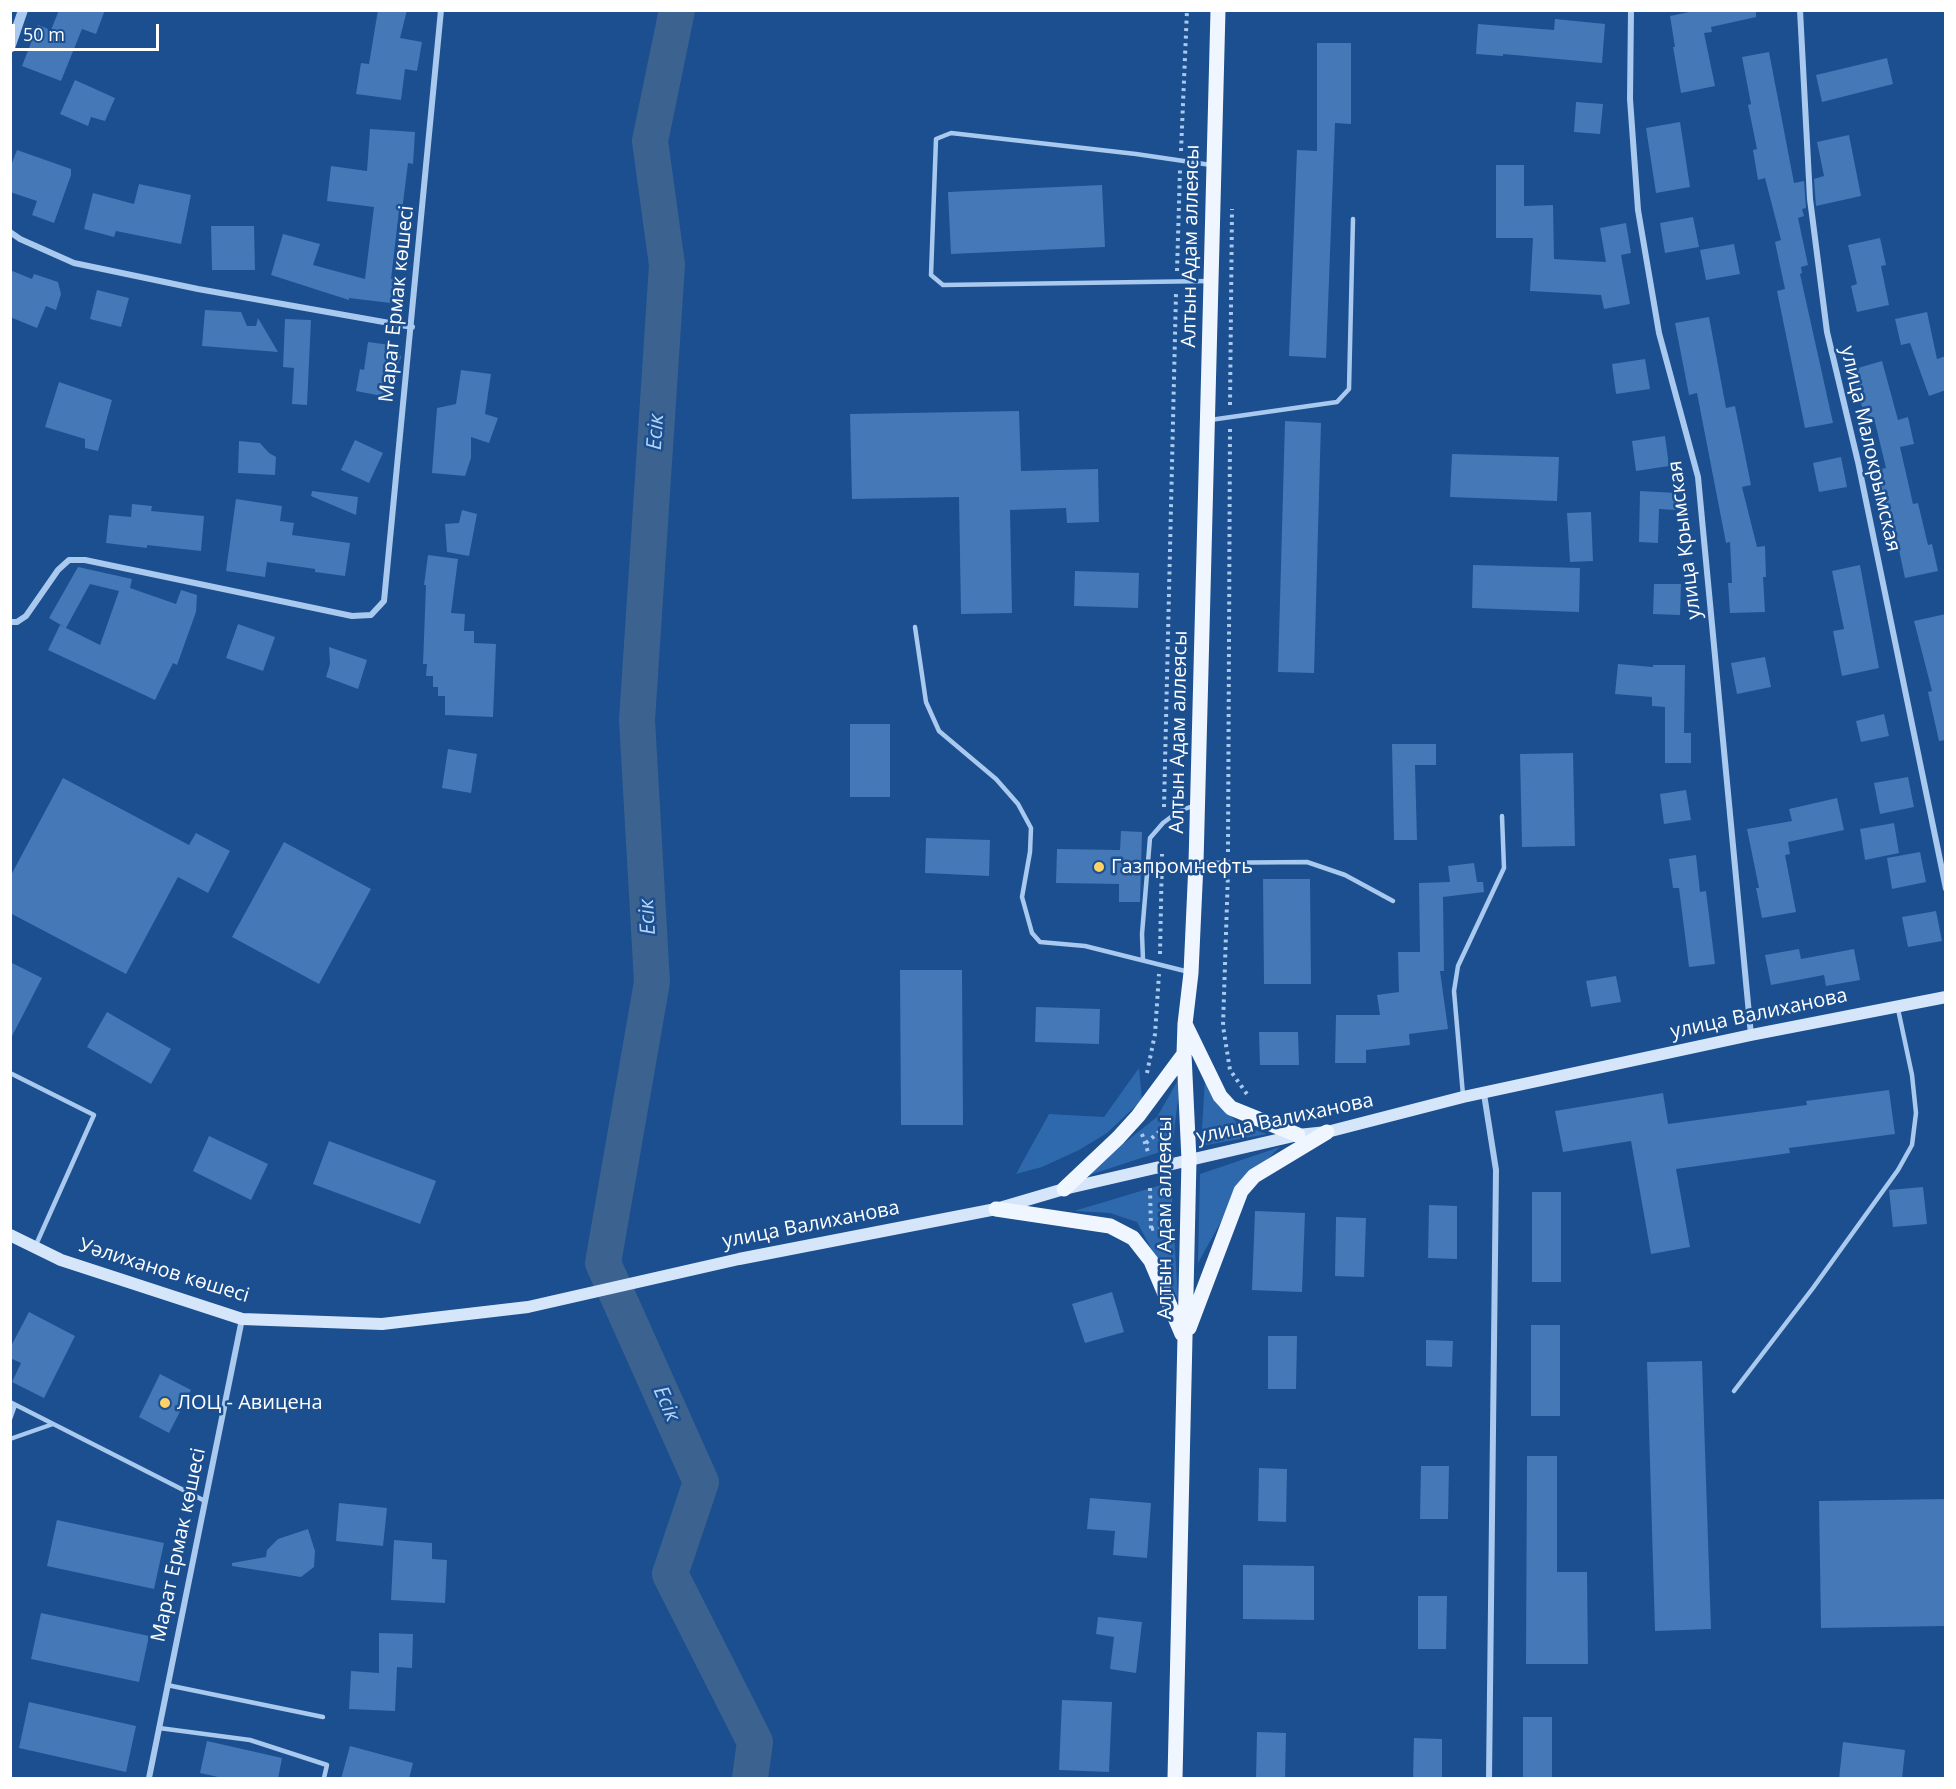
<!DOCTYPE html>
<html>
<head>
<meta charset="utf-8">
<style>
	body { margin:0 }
	#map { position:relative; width:1956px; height:1789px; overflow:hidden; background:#1b4f8f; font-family:"Open Sans",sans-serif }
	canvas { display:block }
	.frame { position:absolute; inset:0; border:12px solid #fff; pointer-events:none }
	.scale { position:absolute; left:12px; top:24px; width:147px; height:27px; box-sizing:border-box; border:3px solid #fff; border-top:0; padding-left:8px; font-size:18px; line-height:21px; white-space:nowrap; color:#fff; -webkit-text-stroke:4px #1b4f8f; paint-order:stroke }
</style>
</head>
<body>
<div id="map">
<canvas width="1956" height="1789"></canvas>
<div class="frame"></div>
<div class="scale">50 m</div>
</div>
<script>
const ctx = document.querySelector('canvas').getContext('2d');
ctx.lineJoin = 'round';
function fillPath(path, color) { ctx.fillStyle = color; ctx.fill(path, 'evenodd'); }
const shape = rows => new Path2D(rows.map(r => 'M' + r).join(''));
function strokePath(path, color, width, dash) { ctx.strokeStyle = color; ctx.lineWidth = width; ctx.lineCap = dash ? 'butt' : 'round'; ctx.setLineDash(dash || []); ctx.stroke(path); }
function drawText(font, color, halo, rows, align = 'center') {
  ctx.font = font + ' "Open Sans",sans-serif'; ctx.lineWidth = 5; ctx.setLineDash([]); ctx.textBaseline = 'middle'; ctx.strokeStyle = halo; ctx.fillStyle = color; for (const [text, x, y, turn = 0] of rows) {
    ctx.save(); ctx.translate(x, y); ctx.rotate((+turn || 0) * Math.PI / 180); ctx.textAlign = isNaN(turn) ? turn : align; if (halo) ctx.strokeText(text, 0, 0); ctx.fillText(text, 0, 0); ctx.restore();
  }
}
fillPath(shape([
	[1139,1068,1142,1100,1107,1133,1079,1150,1042,1167,1016,1174,1049,1114,1104,1117],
	[1181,1075,1172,1148,1080,1178,1157,1117],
	[1205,1078,1216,1099,1238,1124,1267,1134,1201,1146],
	[1280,1147,1242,1184,1198,1263,1200,1174],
	[1171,1182,1178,1299,1137,1222,1110,1213,1074,1211]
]), '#2e69ad');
strokePath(shape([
	[677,10,650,141,667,265,637,720,652,982,603,1263,701,1482,670,1574,755,1742,750,1778]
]), '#3c6290', 36);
fillPath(shape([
	[59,10,105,10,96,34,82,29,61,81,22,66,38,25,51,30],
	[378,10,407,10,400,38,422,42,417,71,405,69,401,100,356,94,361,63,369,64],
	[1699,10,1756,10,1756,17,1711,27,1712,32,1704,33,1715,86,1681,93,1673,47,1675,47,1670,16],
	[1555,19,1605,24,1602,63,1503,54,1503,56,1476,54,1478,24,1554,30],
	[1317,43,1351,43,1351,124,1335,123,1326,358,1289,356,1297,150,1317,151],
	[1769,52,1794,183,1804,181,1806,208,1802,209,1804,216,1798,218,1808,265,1801,267,1802,273,1800,274,1833,423,1805,428,1777,291,1785,289,1775,242,1781,240,1765,178,1758,180,1753,150,1757,149,1748,105,1751,104,1742,57],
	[1887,58,1893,84,1822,102,1816,75],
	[75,80,115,98,105,121,91,117,88,126,60,114],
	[1576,102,1603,104,1600,134,1574,132],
	[1680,122,1690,187,1656,193,1646,128],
	[370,129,415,132,413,164,408,163,402,211,399,211,391,279,402,280,399,304,349,298,349,300,271,275,283,234,320,244,313,265,365,279,374,207,327,201,331,166,367,171],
	[1849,135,1861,196,1816,206,1814,179,1824,176,1817,142],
	[17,150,71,169,71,175,54,223,32,215,37,201,10,192,10,168],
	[1496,165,1524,165,1524,206,1553,205,1554,259,1606,262,1600,228,1626,223,1631,253,1621,255,1630,304,1604,309,1601,295,1530,291,1533,238,1496,238],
	[139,184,191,195,181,244,116,231,114,237,84,229,93,193,134,204],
	[1102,185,1105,247,951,254,948,192],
	[1693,217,1699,247,1665,253,1660,223],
	[211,226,254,226,255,270,212,270],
	[1880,238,1886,265,1881,266,1889,305,1857,312,1851,286,1857,284,1848,245],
	[1734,244,1740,274,1706,280,1700,250],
	[10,270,32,279,34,274,58,282,61,294,56,310,46,306,37,328,10,317],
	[97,290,129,298,121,327,90,319],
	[205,310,241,312,247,326,256,326,258,318,278,352,202,346],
	[1927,312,1937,359,1946,356,1946,390,1929,396,1910,343,1901,345,1895,319],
	[1709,317,1726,408,1735,406,1745,455,1751,485,1742,487,1757,547,1765,546,1766,577,1763,577,1765,612,1730,613,1728,583,1732,583,1730,542,1726,543,1697,393,1689,395,1675,323],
	[285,319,311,320,307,405,292,404,294,368,283,367],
	[368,342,398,346,401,358,391,376,387,397,356,391,360,369,364,370],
	[1645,359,1650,389,1616,394,1612,364],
	[1882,361,1898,420,1908,417,1914,444,1900,447,1913,504,1918,503,1928,545,1932,544,1938,571,1905,578,1896,536,1892,537,1883,497,1878,498,1872,471,1886,468,1874,418,1866,420,1851,370],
	[461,370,491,374,485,414,498,418,489,443,471,437,471,458,465,476,432,473,437,408,456,404],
	[59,382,112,400,98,451,85,448,85,439,45,427],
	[1019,411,1021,471,1098,469,1099,522,1067,523,1066,508,1010,510,1012,613,961,614,959,497,852,499,850,414],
	[1285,421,1321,423,1314,673,1278,672],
	[1665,436,1669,466,1636,471,1632,441],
	[355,440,383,453,369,483,341,470],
	[239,441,260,443,269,453,276,457,275,475,238,473],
	[1452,454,1559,457,1557,501,1450,497],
	[1841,457,1847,487,1819,492,1813,463],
	[312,491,358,497,356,515,311,496],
	[1640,491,1676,493,1676,510,1659,509,1658,543,1639,542],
	[236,499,282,506,280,521,294,523,292,535,350,543,345,576,315,572,315,569,267,562,265,577,226,571],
	[132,504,152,506,151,511,204,516,201,551,147,545,147,548,106,543,109,515,131,517],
	[462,510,477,514,469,556,447,552,445,524,459,523],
	[1591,512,1593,561,1570,562,1567,513],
	[428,555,458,559,451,613,465,614,464,631,474,631,474,643,496,644,493,717,445,715,445,696,438,696,438,687,433,687,433,676,426,676,427,664,423,664,426,585,424,585],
	[1473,565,1580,568,1579,612,1472,608],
	[1860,565,1879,668,1842,676,1833,631,1844,629,1832,571],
	[78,567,132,579,130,588,176,604,181,590,197,595,196,612,177,665,173,663,155,700,48,650,60,625,100,645,119,591,90,584,66,628,49,618],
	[1075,571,1139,573,1138,608,1074,606],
	[1654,584,1681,584,1680,615,1653,614],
	[1946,614,1946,740,1939,741,1928,692,1932,691,1914,621],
	[238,624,275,637,263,671,226,658],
	[329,647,367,660,358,689,326,677,330,664],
	[1765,657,1771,687,1737,694,1731,663],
	[1618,664,1653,667,1653,665,1685,665,1684,733,1691,733,1691,763,1665,763,1665,707,1652,706,1652,697,1615,694],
	[1884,714,1889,736,1861,742,1856,721],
	[850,724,890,724,890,797,850,797],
	[1392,744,1436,744,1436,765,1415,765,1417,840,1394,840],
	[448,749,477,754,471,793,442,788],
	[1573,753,1575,846,1522,847,1520,754],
	[1908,777,1914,807,1880,814,1874,783],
	[63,778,189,845,196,833,230,851,208,893,178,877,126,974,10,913,10,877],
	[1686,790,1691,820,1664,824,1660,794],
	[1837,798,1844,830,1788,842,1790,854,1785,855,1796,912,1762,918,1756,888,1759,888,1747,829,1792,821,1789,809],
	[1894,823,1899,853,1865,860,1860,829],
	[1121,831,1142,832,1140,902,1119,902,1119,884,1056,883,1057,849,1120,850],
	[926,838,990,840,989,876,925,873],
	[284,842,371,889,319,984,232,937],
	[1920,852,1926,882,1892,889,1887,858],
	[1696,855,1700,892,1706,891,1715,964,1689,967,1679,888,1673,888,1669,859],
	[1474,863,1477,882,1483,882,1484,892,1443,897,1444,971,1440,971,1448,1029,1409,1034,1410,1045,1366,1050,1366,1063,1335,1063,1336,1015,1380,1015,1377,995,1399,992,1398,952,1420,952,1419,883,1450,882,1448,866],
	[1263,879,1310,879,1311,984,1264,984],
	[1936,911,1942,941,1908,947,1902,917],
	[1799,949,1801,959,1854,949,1860,980,1826,986,1824,975,1771,985,1765,955],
	[10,962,42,978,10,1040],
	[900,970,962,970,963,1125,901,1125],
	[1616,976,1621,1002,1591,1007,1586,981],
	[1036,1007,1100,1009,1099,1044,1035,1042],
	[107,1012,171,1049,151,1084,87,1047],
	[1259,1032,1298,1032,1299,1065,1260,1065],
	[1889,1090,1895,1134,1789,1148,1790,1153,1676,1169,1690,1247,1651,1254,1631,1141,1563,1152,1555,1111,1663,1093,1668,1124,1807,1105,1806,1101],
	[209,1136,268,1164,251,1200,193,1171],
	[329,1141,436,1181,420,1224,313,1184],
	[1923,1187,1927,1224,1893,1227,1889,1190],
	[1532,1192,1561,1192,1561,1282,1532,1282],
	[1429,1205,1457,1206,1457,1259,1428,1258],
	[1255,1211,1305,1213,1302,1292,1252,1290],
	[1336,1217,1366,1218,1364,1277,1335,1276],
	[1112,1292,1124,1332,1085,1343,1072,1304],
	[29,1312,75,1336,44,1398,12,1382,21,1363,10,1358,10,1348],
	[1531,1325,1560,1325,1560,1416,1531,1416],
	[1268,1336,1297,1336,1296,1389,1268,1389],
	[1426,1340,1453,1341,1452,1367,1426,1366],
	[1702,1361,1711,1629,1655,1631,1647,1362],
	[160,1374,191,1390,169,1433,139,1417],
	[1527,1456,1557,1456,1557,1572,1587,1572,1588,1664,1526,1664],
	[1421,1466,1449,1466,1448,1519,1420,1519],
	[1259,1468,1287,1469,1286,1522,1258,1521],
	[1090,1498,1151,1503,1147,1558,1113,1555,1115,1531,1087,1529],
	[1946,1499,1946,1626,1821,1628,1819,1501],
	[339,1503,387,1508,383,1546,336,1541],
	[57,1520,164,1543,154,1589,47,1566],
	[308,1529,315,1551,314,1567,301,1577,232,1566,232,1563,266,1557,267,1550,278,1539],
	[394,1540,432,1543,432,1559,447,1560,445,1603,391,1600],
	[1243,1565,1314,1566,1314,1620,1243,1619],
	[1418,1596,1447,1596,1446,1649,1418,1649],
	[41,1613,149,1636,139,1682,31,1659],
	[1098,1617,1142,1622,1136,1673,1110,1669,1114,1637,1096,1634],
	[379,1633,413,1634,412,1668,397,1667,395,1711,349,1709,351,1671,379,1673],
	[1062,1700,1112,1702,1109,1772,1059,1770],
	[29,1702,136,1726,126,1772,19,1748],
	[1523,1717,1552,1717,1552,1779,1523,1779],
	[1257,1732,1286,1733,1285,1779,1256,1779],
	[1414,1738,1442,1739,1442,1779,1413,1779],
	[207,1741,282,1758,278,1779,227,1779,200,1773],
	[1843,1742,1905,1750,1902,1779,1839,1779],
	[350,1746,413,1763,409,1779,341,1779]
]), '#4478b7');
strokePath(shape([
	[1181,151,1187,10],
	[1177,271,1180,170],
	[1230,405,1232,209],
	[1164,807,1176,293],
	[1228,852,1230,428],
	[1228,872,1223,1026,1230,1070,1249,1097],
	[1160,954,1162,854],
	[1147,1073,1155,1034,1159,974],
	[1142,1134,1149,1155],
	[1146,1143,1160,1131,1169,1119],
	[1150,1188,1151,1229],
	[1151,1229,1173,1225]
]), '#a9c9ee', 4, [3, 4.5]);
strokePath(shape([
	[1209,281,943,285,931,275,936,139,951,133,1136,154,1211,165],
	[1210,420,1337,402,1349,389,1353,219],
	[915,627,926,702,939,731,996,779,1018,804,1031,828,1030,852,1022,897,1032,933,1040,942,1085,946,1189,972],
	[1199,863,1307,862,1345,875,1393,901],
	[1143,960,1142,934,1150,838,1163,823,1179,811,1193,806],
	[10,1073,94,1115,35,1247],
	[1463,1095,1454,991,1458,966,1504,868,1502,816],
	[1734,1391,1813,1288,1898,1170,1912,1145,1916,1113,1912,1075,1898,1009],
	[10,1402,205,1501],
	[10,1419,15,1405],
	[10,1439,53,1424],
	[167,1685,323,1717],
	[159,1728,250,1740,327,1765,324,1778]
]), '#a9c9ee', 4.5);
strokePath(shape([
	[1631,10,1630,99,1638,210,1659,333,1698,477,1751,1035],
	[1800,10,1810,199,1827,332,1858,462,1946,889],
	[10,232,20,239,74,263,198,289,412,327],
	[10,622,17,622,26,616,58,570,69,560,85,560,352,616,371,615,384,601,441,10],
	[1484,1094,1496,1170,1489,1778],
	[149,1778,242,1319]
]), '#a9c9ee', 6);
strokePath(shape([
	[10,48,23,10]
]), '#a9c9ee', 10);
strokePath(shape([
	[10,1235,61,1260,242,1319,382,1324,528,1307,739,1259,996,1209,1064,1189,1298,1135,1327,1132,1463,1097,1751,1035,1946,997]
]), '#d6e6fa', 12);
strokePath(shape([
	[1186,1026,1220,1096,1231,1108,1298,1135],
	[1064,1189,1118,1138,1138,1116,1184,1054],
	[996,1209,1110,1226,1133,1238,1151,1261,1182,1334],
	[1189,1328,1241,1191,1254,1176,1327,1132],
	[1175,1778,1189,1160,1184,1054,1185,1024,1191,973,1196,863,1218,10]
]), '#f0f6ff', 15);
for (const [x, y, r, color] of [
	[1099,867,6,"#ffd166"],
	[165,1403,6,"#ffd166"]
]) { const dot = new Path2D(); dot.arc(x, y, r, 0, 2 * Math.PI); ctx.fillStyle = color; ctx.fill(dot); strokePath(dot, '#1b4f8f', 2); }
drawText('20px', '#fff', '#1b4f8f', [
	["Алтын Адам аллеясы",1191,246,-89],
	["Марат Ермак көшесі",397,304,-84],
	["улица Малокрымская",1870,449,77],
	["улица Крымская",1685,540,-97],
	["Алтын Адам аллеясы",1179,732,-89],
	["улица Валиханова",1759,1014,-12],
	["улица Валиханова",1285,1119,-12],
	["Алтын Адам аллеясы",1165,1218,-90],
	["улица Валиханова",811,1225,-11],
	["Уәлиханов көшесі",164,1271,17],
	["Марат Ермак көшесі",179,1545,-78]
]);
drawText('20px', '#fff', '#1b4f8f', [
	["Газпромнефть",1111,867],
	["ЛОЦ - Авицена",177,1403]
], 'left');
drawText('italic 21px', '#b5d3f5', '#1b4f8f', [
	["Есік",656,432,-86],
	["Есік",648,917,-93],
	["Есік",666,1404,66]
]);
</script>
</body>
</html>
